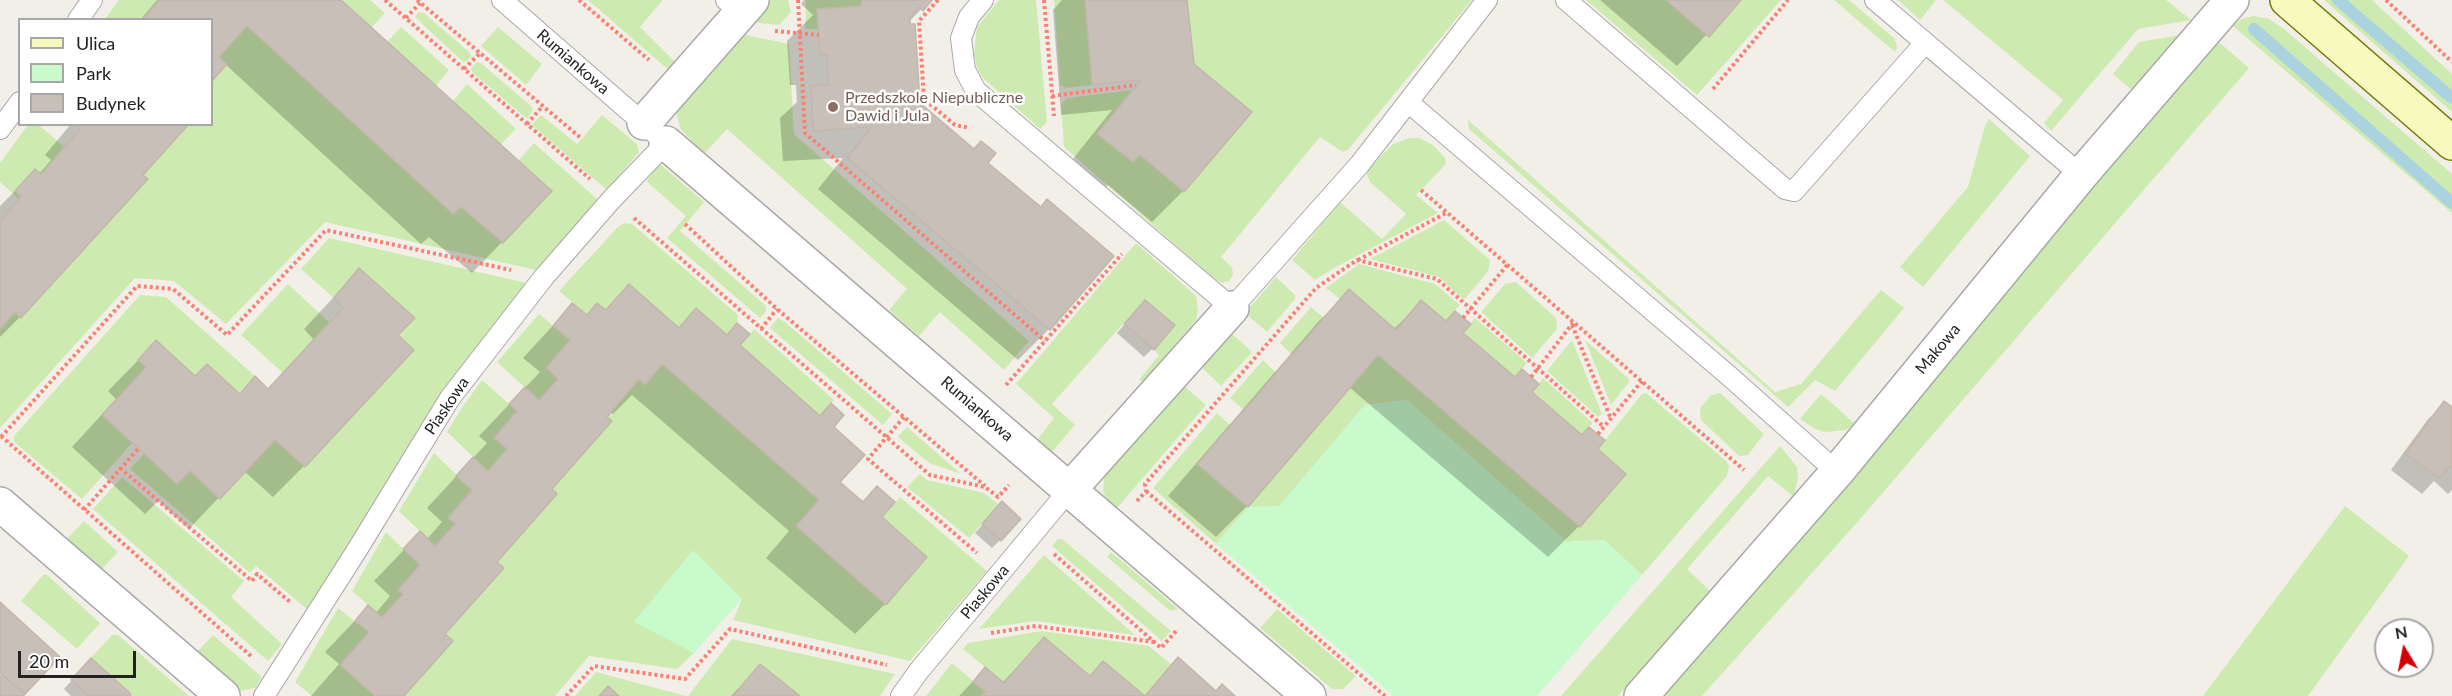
<!DOCTYPE html>
<html>
<head>
<meta charset="utf-8">
<style>
	body { margin:0 }
	#map { position:relative; width:2452px; height:696px; overflow:hidden; background:#f2efe9; font-family:Lato,sans-serif }
	canvas { display:block }
	.legend { position:absolute; left:18px; top:18px; width:195px; height:108px; box-sizing:border-box; background:#fff; border:2px solid #a7a7a7; margin:0; padding:8px 10px; list-style:none; font-size:18px; color:#222 }
	.legend li { display:flex; align-items:center; gap:12px; height:30px }
	.legend b { width:30px; border:2px solid #a7a7a7 }
	.north { position:absolute; left:2374px; top:618px; width:60px; height:60px; box-sizing:border-box; background:#fff; border:2px solid #a7a7a7; border-radius:50%; rotate:350deg; font-size:16px; font-weight:700; line-height:24px; text-align:center; color:#222 }
	.north::after { content:''; display:block; margin:auto; width:21px; height:27px; background:#d40000; clip-path:polygon(50% 0,100% 100%,50% 72%,0 100%) }
	.scale { position:absolute; left:18px; top:651px; width:118px; height:27px; box-sizing:border-box; border:3px solid #222; border-top:0; padding-left:8px; font-size:18px; line-height:21px; white-space:nowrap; color:#222; -webkit-text-stroke:4px #fff; paint-order:stroke }
</style>
</head>
<body>
<div id="map">
<canvas width="2452" height="696"></canvas>
<ul class="legend">
<li><b style="height:8px;background:#f7fabf"></b>Ulica</li>
<li><b style="height:16px;background:#c8facc"></b>Park</li>
<li><b style="height:16px;background:#c7bfb8"></b>Budynek</li>
</ul>
<div class="north">N</div>
<div class="scale">20 m</div>
</div>
<script>
const ctx = document.querySelector('canvas').getContext('2d');
ctx.lineJoin = 'round';
function fillPath(path, color) { ctx.fillStyle = color; ctx.fill(path, 'evenodd'); }
const shape = rows => new Path2D(rows.map(r => 'M' + r).join(''));
function strokePath(path, color, width, dash) { ctx.strokeStyle = color; ctx.lineWidth = width; ctx.lineCap = dash ? 'butt' : 'round'; ctx.setLineDash(dash || []); ctx.stroke(path); }
function drawText(font, color, halo, rows, align = 'center') {
  ctx.font = font + ' Lato,sans-serif'; ctx.lineWidth = 5; ctx.setLineDash([]); ctx.textBaseline = 'middle'; ctx.strokeStyle = halo; ctx.fillStyle = color; for (const [text, x, y, turn = 0] of rows) {
    ctx.save(); ctx.translate(x, y); ctx.rotate((+turn || 0) * Math.PI / 180); ctx.textAlign = isNaN(turn) ? turn : align; if (halo) ctx.strokeText(text, 0, 0); ctx.fillText(text, 0, 0); ctx.restore();
  }
}
fillPath(shape([
	[119,0,159,0,142,19,105,19],
	[341,0,370,0,385,13,371,28],
	[588,0,663,0,640,27,675,62,672,73],
	[769,0,788,0,791,12,779,25,750,22],
	[806,0,862,0,861,6,817,9,818,29,805,29],
	[999,0,1036,0,1047,122,1040,129,982,77,977,68,974,54,977,27],
	[1054,0,1085,0,1092,85,1066,88,1060,85],
	[1187,0,1472,0,1348,150,1343,152,1320,137,1221,257,1232,267,1233,275,1229,281,1222,283,1213,278,1064,147,1061,105,1067,98,1132,90,1098,134,1133,162,1140,155,1184,192,1252,112,1194,64],
	[1586,0,1781,0,1697,95],
	[1834,0,1849,0,1895,39,1897,47,1895,52],
	[1898,0,1936,0,1920,20],
	[1943,0,2166,0,2191,20,2138,29,2051,131,2044,123,2063,100],
	[2324,0,2372,0,2452,74,2452,112],
	[418,12,424,13,470,53,471,57,467,61,463,62,415,17],
	[2253,16,2269,19,2284,29,2452,174,2452,213,2233,26,2242,19],
	[247,26,453,214,461,207,503,243,552,191,518,161,534,143,598,200,536,270,325,222,226,324,174,281,135,278,0,428,0,329,15,312,22,318,147,180,143,175,189,125,212,124,212,81,227,64,219,57],
	[401,27,449,70,436,86,387,42],
	[498,27,542,64,526,85,481,46],
	[741,34,789,44,794,134,1029,341,1004,370,940,312,919,336,889,310,907,289,727,129,704,154,680,128,676,110],
	[2181,35,2134,92,2113,74,2139,42],
	[2220,43,2249,68,1854,526,1702,696,1661,696,2210,47],
	[477,62,481,63,532,107,533,110,528,118,526,118,472,72,471,68],
	[467,84,516,129,500,145,453,101],
	[541,115,577,144,602,115,637,144,639,152,607,190,532,125],
	[1989,119,2030,156,1923,287,1900,267,1968,187,1985,126],
	[1468,120,1775,392,1801,384,1881,290,1904,308,1835,391,1815,380,1788,407,1469,129],
	[28,125,39,125,64,147,41,174,35,169,15,191,21,197,19,199,0,182,0,163],
	[1410,138,1419,138,1433,145,1445,158,1446,164,1416,195,1438,213,1334,268,1315,280,1292,260,1340,202,1382,239,1406,214,1370,182,1366,172,1393,144],
	[660,164,704,202,680,231,766,306,766,311,760,318,667,238,686,216,647,182,648,179],
	[1444,220,1490,260,1488,271,1464,300,1439,277,1370,259],
	[624,223,632,224,738,315,737,323,727,335,696,308,679,328,629,285,606,310,597,303,587,315,559,291,617,228],
	[329,238,531,284,442,395,308,610,256,566,250,573,130,469,144,454,177,484,190,471,220,499,275,440,305,467,413,350,398,335,414,318,359,268,334,298,301,269],
	[1136,243,1196,296,1198,311,1196,320,1144,381,1141,381,1139,380,1159,355,1154,350,1174,325,1144,300,1052,404,1075,425,1052,452,1050,452,1037,440,1054,418,1016,384],
	[1359,264,1435,284,1460,305,1446,321,1421,300,1396,330,1349,289,1340,299,1326,288],
	[1276,277,1295,295,1295,299,1267,332,1245,313],
	[1516,282,1556,318,1557,329,1532,358,1481,312,1505,284],
	[288,284,330,323,283,373,241,335],
	[140,295,166,297,255,376,240,394,207,364,195,376,155,340,138,360,146,367,102,415,132,443,82,499,14,442,14,436],
	[1311,307,1324,318,1292,355,1280,343],
	[539,314,570,340,546,368,558,379,539,400,497,362],
	[778,318,785,322,892,414,883,425,770,328],
	[1475,318,1527,363,1515,377,1463,333],
	[754,329,834,400,820,416,740,345],
	[1229,331,1252,352,1221,386,1198,364],
	[1572,340,1602,414,1598,417,1547,371],
	[1585,340,1629,379,1629,382,1611,405],
	[1378,355,1580,527,1626,474,1598,449,1642,394,1646,393,1726,461,1729,466,1727,476,1642,575,1604,540,1567,542,1407,400,1365,405,1279,507,1248,508,1216,544,1153,488,1217,413,1231,426,1198,464,1248,507],
	[1263,360,1276,373,1244,410,1230,398],
	[662,364,819,500,796,526,886,604,927,557,882,517,900,497,987,571,910,661,733,620,742,599,635,621,694,653,677,669,589,656,555,696,404,696,453,641,445,634,504,569,497,562,557,494,552,489,611,421,607,417,639,379,645,384],
	[1543,378,1593,423,1582,435,1532,392],
	[1176,379,1206,405,1117,508,1106,498,1103,491,1104,477,1164,408],
	[482,380,517,411,507,449,488,471,447,432,461,409],
	[1720,393,1764,434,1748,455,1739,456,1701,420,1700,408,1711,395],
	[1821,394,1834,405,1855,424,1846,430,1825,432,1815,429,1800,419],
	[907,427,961,474,929,463,898,437],
	[1780,446,1797,467,1798,477,1794,497,1768,476,1687,569,1711,592,1618,696,1561,696],
	[434,453,472,490,448,517,455,524,435,546,399,511],
	[920,474,927,480,984,493,999,505,969,538,907,487],
	[122,477,244,581,231,597,282,644,268,661,93,509],
	[2345,506,2409,556,2308,696,2203,696],
	[84,521,118,552,100,571,65,541],
	[386,532,420,565,398,589,403,594,382,617,352,591],
	[1058,539,1062,539,1171,631,1162,641,1052,546],
	[1111,552,1178,609,1170,611,1107,557],
	[1044,555,1135,635,1035,621,979,629],
	[46,574,100,623,77,649,21,601,43,575],
	[338,608,369,632,340,665,375,696,312,696,295,682],
	[1277,609,1356,676,1343,689,1332,689,1260,628],
	[1042,631,1149,646,1172,665,1145,696,1103,661,1090,676,1044,637,1004,683,963,649,968,643],
	[112,635,118,635,189,696,130,696,89,660],
	[213,635,262,677,255,688,240,691,196,653],
	[732,639,895,674,880,696,800,696,760,664,733,696,688,696],
	[952,663,985,691,981,696,926,696],
	[596,672,686,696,619,696,608,686,599,696,575,696]
]), '#cdebb0');
fillPath(shape([
	[1407,400,1567,542,1604,540,1642,575,1537,696,1394,696,1216,544,1248,507,1279,506,1365,405],
	[693,550,742,599,694,653,634,622]
]), '#c8facc');
fillPath(shape([
	[157,0,338,0,502,242,472,273,429,237,421,244,225,64,212,79,212,20,140,20],
	[804,0,930,0,908,23,918,104,1040,208,1047,201,1049,329,1018,360,818,189,843,158,783,161,780,118,797,102,796,85,790,85,787,41,813,15,801,4],
	[1062,0,1185,0,1192,65,1250,113,1183,191,1152,222,1108,185,1101,192,1068,165,1112,110,1061,115,1053,10],
	[1600,0,1739,0,1677,66],
	[71,124,187,124,141,175,20,317,0,337,0,206,35,171,39,174,51,160,45,155],
	[359,270,396,335,304,466,273,497,244,471,189,529,158,501,145,514,72,447,116,399,108,391,156,342,195,378,239,395,255,378,267,390,314,340,304,329],
	[629,287,678,328,696,310,832,428,838,483,879,517,885,604,855,634,766,558,789,531,632,395,613,414,610,411,550,489,443,634,402,696,311,696,339,664,325,652,368,607,375,614,390,596,374,581,420,533,426,540,442,522,427,508,487,443,479,436,540,372,523,358,572,305,586,316,604,311],
	[1349,291,1393,330,1421,302,1461,333,1596,449,1579,526,1548,557,1349,387,1247,506,1216,537,1168,496,1318,322],
	[1137,310,1152,349,1144,357,1117,333],
	[2445,403,2452,409,2452,490,2448,494,2434,481,2422,494,2391,470,2428,419],
	[994,512,1000,540,992,548,975,533],
	[1044,639,1089,677,1103,663,1142,696,959,696,985,669,1002,683],
	[1178,660,1216,693,1232,696,1144,696],
	[760,666,798,696,731,696],
	[83,668,128,696,71,696,64,689]
]), '#0003');
strokePath(shape([
	[2338,0,2452,98],
	[2254,29,2452,203]
]), '#aad3df', 12);
const building = shape([
	[159,0,341,0,552,191,503,243,461,207,453,214,247,26,219,57,227,64,212,81,212,20,142,20,159,0],
	[862,0,932,0,923,11,919,7,910,17,910,24,915,24,920,103,974,149,981,141,996,153,988,163,1041,207,1047,199,1114,256,1050,330,847,158,871,127,813,131,811,86,828,85,827,55,820,55,817,9,861,6,862,0],
	[1085,0,1187,0,1194,64,1252,112,1184,192,1140,155,1133,162,1097,134,1141,80,1092,85,1085,0],
	[1666,0,1741,0,1709,37,1666,0],
	[76,124,189,124,143,175,148,179,21,318,15,312,0,329,0,221,21,197,15,191,35,169,41,174,80,129,76,124],
	[359,268,415,318,398,335,414,350,305,467,275,440,220,499,190,471,177,484,102,415,146,367,138,360,156,340,195,376,207,364,240,394,255,376,268,389,343,308,334,298,359,268],
	[629,284,679,328,696,308,727,335,737,323,750,334,740,345,820,416,831,403,844,415,834,427,865,455,840,482,863,502,877,486,895,502,882,517,927,557,886,605,796,526,819,500,662,364,645,385,639,379,607,417,612,421,552,489,557,494,497,562,504,568,445,634,453,641,404,696,375,696,340,665,369,632,355,621,368,605,382,617,403,594,398,590,420,565,403,549,420,531,435,546,455,524,448,518,472,490,456,476,473,457,488,471,507,449,494,438,517,411,509,404,525,387,539,400,558,379,546,368,570,340,553,326,572,303,587,315,597,303,606,310,629,284],
	[1349,289,1396,330,1421,300,1446,321,1455,311,1471,324,1463,333,1515,377,1522,369,1539,384,1532,392,1582,435,1589,427,1605,440,1598,449,1626,474,1580,527,1378,355,1248,507,1197,464,1349,289],
	[1145,300,1175,325,1154,350,1124,324,1145,300],
	[2444,401,2452,407,2452,467,2451,466,2439,478,2405,454,2444,401],
	[1002,501,1021,519,1001,541,982,524,1002,501],
	[0,602,60,657,25,694,0,673,0,602],
	[1044,637,1090,676,1103,661,1145,696,981,696,985,691,973,682,985,667,1004,683,1044,637],
	[1178,657,1216,691,1222,684,1235,696,1145,696,1178,657],
	[91,658,131,694,130,696,89,696,71,680,91,658],
	[760,664,800,696,733,696,760,664],
	[2,675,25,694,23,696,0,696,0,677,2,675],
	[608,686,619,696,599,696,608,686]
]);
fillPath(building, '#c7bfb8');
strokePath(building, '#c4b6ab', 1.5);
const lane = shape([
	[726,0,742,13],
	[983,0,969,17,961,38,965,70,976,91,1232,308,1360,164,1408,102,1728,375,1837,472],
	[1566,0,1785,189,1794,191,1925,43],
	[1875,0,2081,175],
	[78,20,92,0],
	[1408,102,1487,0],
	[0,129,20,102],
	[264,696,357,550,450,398,544,277,612,199,666,143,502,0],
	[901,696,918,672,1070,489]
]);
const street = shape([
	[644,123,752,0],
	[666,143,1309,696],
	[1070,489,1232,308],
	[0,504,223,696],
	[1641,696,1837,472,2081,175,2232,0]
]);
const secondary = shape([
	[2287,0,2452,143]
]);
strokePath(lane, '#a9a9a9', 22);
strokePath(street, '#a9a9a9', 36);
strokePath(secondary, '#707d05', 36);
strokePath(shape([
	[385,0,590,179],
	[417,0,582,139],
	[579,0,649,60],
	[798,0,805,133,1045,341],
	[938,0,919,21,924,99,955,125,970,128],
	[1044,0,1054,116],
	[2386,0,2452,62],
	[406,18,420,3],
	[775,31,819,35],
	[464,69,479,54],
	[1713,89,1788,0],
	[1052,96,1136,85],
	[527,124,542,107],
	[1421,190,1744,470],
	[634,218,930,475,985,487,998,497,1009,485],
	[685,224,777,309,985,486],
	[1358,260,1448,212],
	[1463,318,1508,264],
	[1572,325,1611,419],
	[761,329,777,309],
	[1531,377,1573,323],
	[1006,385,1122,254],
	[904,417,868,459,977,553],
	[1598,434,1642,381],
	[1,436,252,657],
	[1,437,137,286,173,289,227,335,326,230,511,270],
	[120,468,252,581,257,574,290,602],
	[1146,491,1385,696],
	[1137,501,1146,491,1145,484,1316,288,1357,260,1437,279,1604,427],
	[84,510,138,449],
	[1054,554,1161,648,1177,630],
	[991,633,1036,626,1154,642],
	[566,696,594,666,685,679,730,629,887,665]
]), '#fa8072', 4, [3, 3]);
strokePath(lane, '#fff', 20);
strokePath(street, '#fff', 33);
strokePath(secondary, '#f7fabf', 33);
for (const [x, y, r, color] of [
	[833,107,6,"#8d6e63"]
]) { const dot = new Path2D(); dot.arc(x, y, r, 0, 2 * Math.PI); ctx.fillStyle = color; ctx.fill(dot); strokePath(dot, '#fff', 2); }
drawText('16px', '#222', '#fff', [
	["Rumiankowa",573,62,41],
	["Makowa",1938,349,-50],
	["Piaskowa",447,406,-56],
	["Rumiankowa",977,409,41],
	["Piaskowa",985,592,-50]
]);
drawText('16px', '#785e54', '#fff', [
	["Przedszkole Niepubliczne",845,98],
	["Dawid i Jula",845,116]
], 'left');
</script>
</body>
</html>
